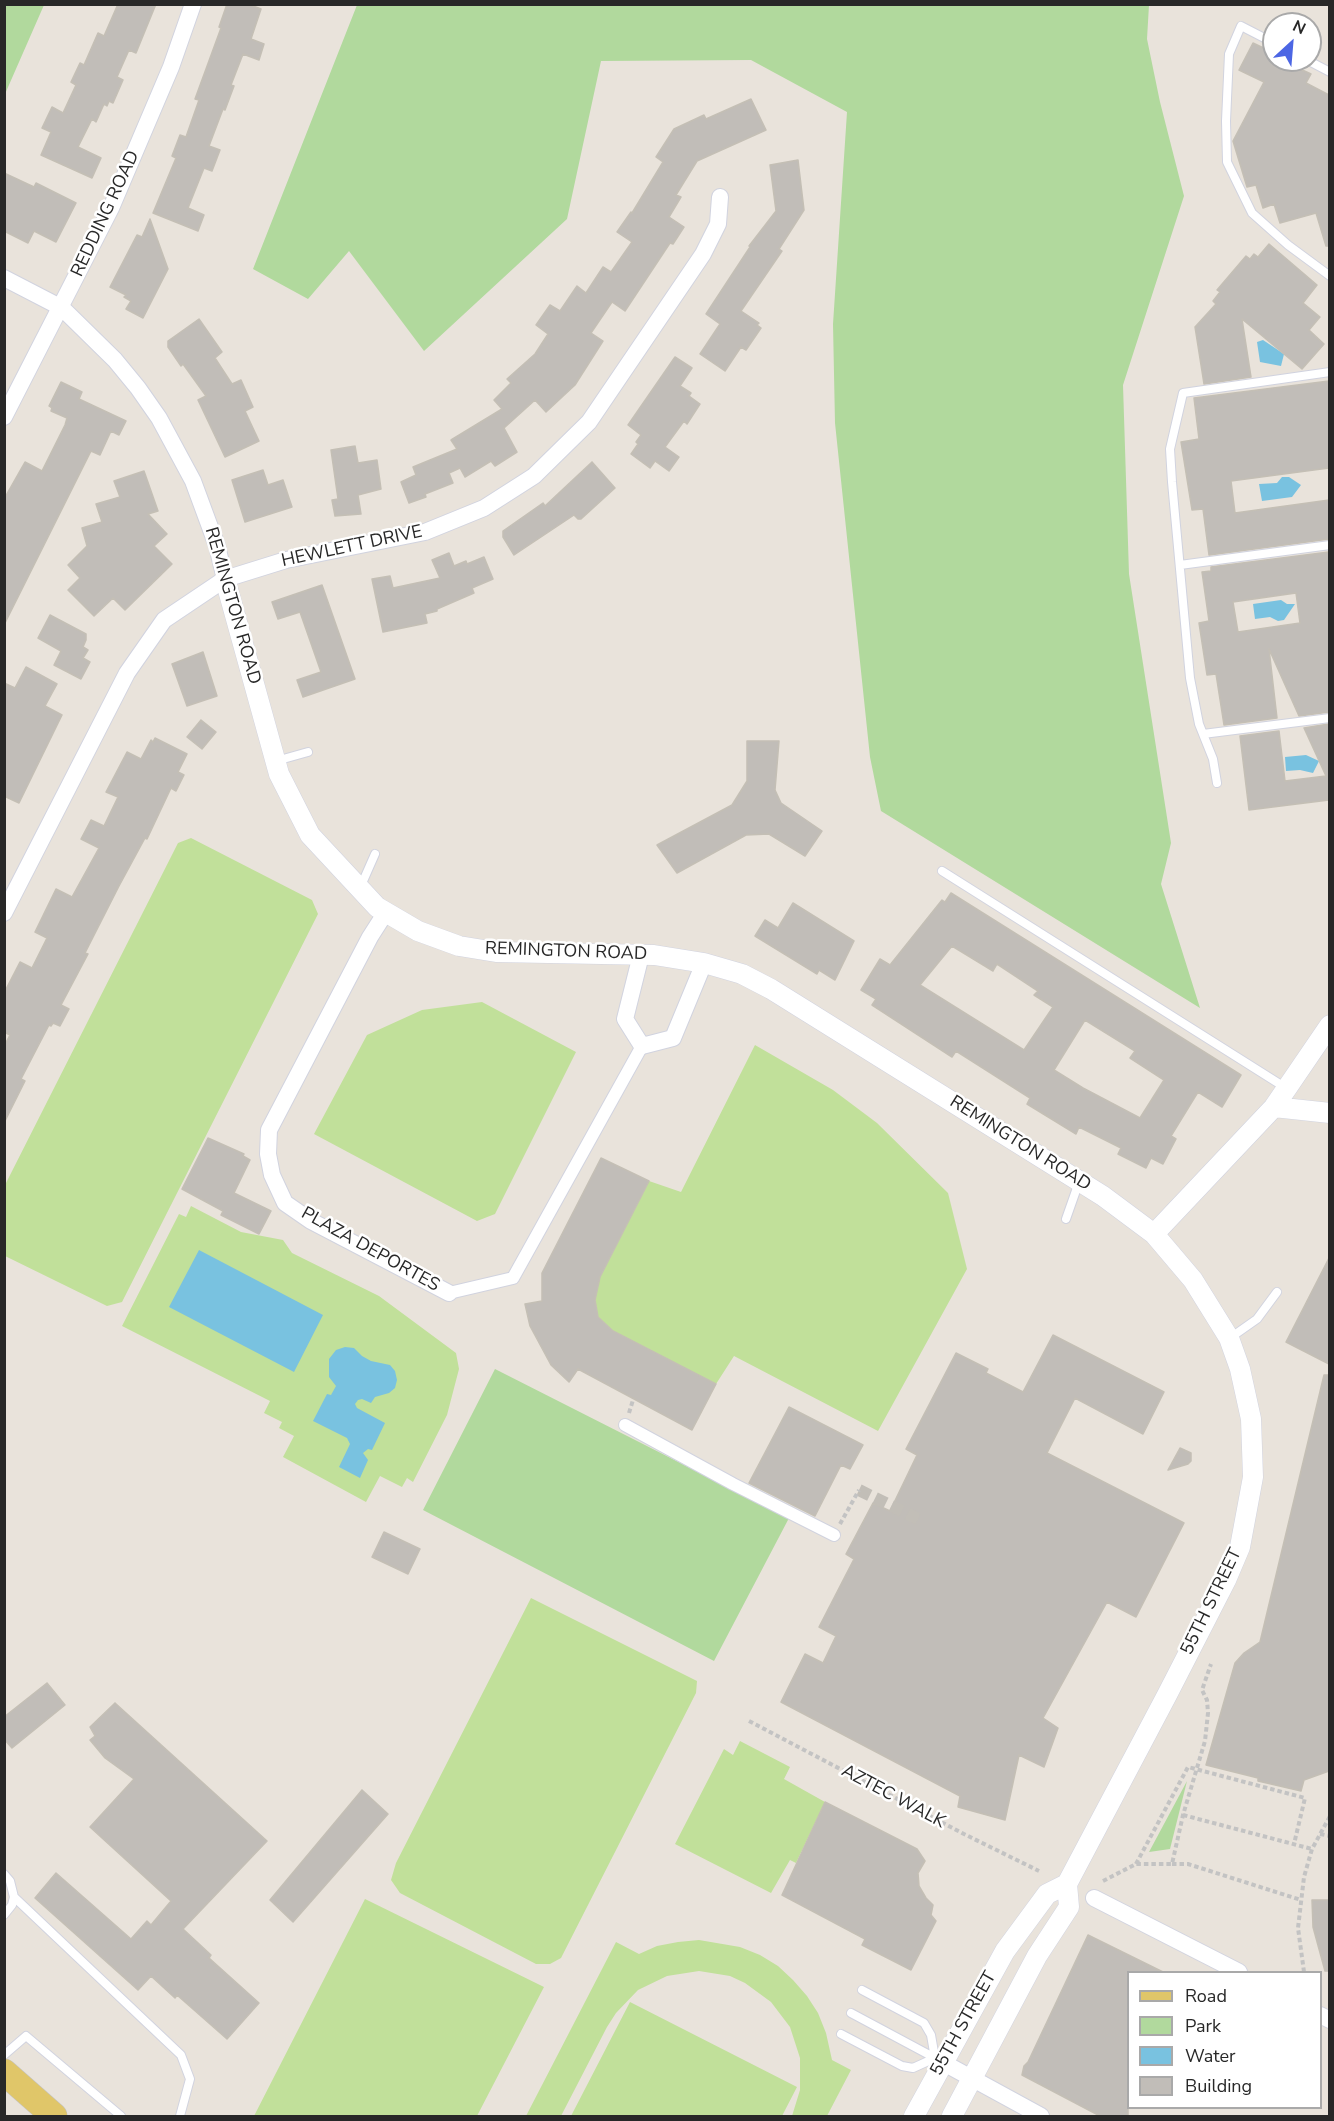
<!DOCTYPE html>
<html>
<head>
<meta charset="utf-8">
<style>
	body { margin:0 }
	#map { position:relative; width:1334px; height:2121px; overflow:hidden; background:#e9e3db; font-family:"Nunito Sans",sans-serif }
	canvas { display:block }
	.frame { position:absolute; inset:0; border:6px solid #282828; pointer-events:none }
	.legend { position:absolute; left:1127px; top:1971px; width:195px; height:138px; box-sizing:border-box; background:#fff; border:2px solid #a9a9a9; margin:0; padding:8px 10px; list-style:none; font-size:18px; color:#282828 }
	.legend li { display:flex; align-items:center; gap:12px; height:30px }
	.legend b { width:30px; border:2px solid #a9a9a9 }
	.north { position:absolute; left:1262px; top:12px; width:60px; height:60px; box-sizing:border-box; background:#fff; border:2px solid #a9a9a9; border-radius:50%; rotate:26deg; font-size:16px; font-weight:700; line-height:24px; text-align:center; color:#282828 }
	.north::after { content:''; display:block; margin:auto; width:21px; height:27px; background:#4c66e4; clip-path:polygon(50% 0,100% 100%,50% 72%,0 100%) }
</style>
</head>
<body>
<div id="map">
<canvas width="1334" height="2121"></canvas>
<div class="frame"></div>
<ul class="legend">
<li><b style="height:8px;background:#e0c669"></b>Road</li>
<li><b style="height:16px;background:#b1d99d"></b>Park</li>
<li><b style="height:16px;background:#79c2e0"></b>Water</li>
<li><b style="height:16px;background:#c1bdb8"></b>Building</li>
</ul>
<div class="north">N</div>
</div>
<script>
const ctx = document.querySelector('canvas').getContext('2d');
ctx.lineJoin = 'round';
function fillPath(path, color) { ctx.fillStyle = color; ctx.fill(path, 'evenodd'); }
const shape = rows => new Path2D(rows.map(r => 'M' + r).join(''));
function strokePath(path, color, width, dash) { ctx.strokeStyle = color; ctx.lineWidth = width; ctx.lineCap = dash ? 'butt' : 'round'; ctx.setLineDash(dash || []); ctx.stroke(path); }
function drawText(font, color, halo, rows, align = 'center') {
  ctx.font = font + ' "Nunito Sans",sans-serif'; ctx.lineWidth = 5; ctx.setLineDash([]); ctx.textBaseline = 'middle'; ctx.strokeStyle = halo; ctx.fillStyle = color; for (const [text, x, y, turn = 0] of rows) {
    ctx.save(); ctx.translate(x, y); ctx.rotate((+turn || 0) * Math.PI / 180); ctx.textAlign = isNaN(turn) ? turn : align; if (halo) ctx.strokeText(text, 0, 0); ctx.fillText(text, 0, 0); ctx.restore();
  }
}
fillPath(shape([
	[5,4,44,5,5,94,4,5],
	[357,5,1149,5,1147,39,1160,102,1184,196,1123,385,1129,574,1171,843,1161,884,1200,1008,881,811,870,757,835,423,833,324,847,112,751,60,601,61,567,219,424,351,349,251,308,299,253,269],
	[495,1369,789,1518,714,1661,423,1510],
	[1187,1781,1170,1849,1149,1852]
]), '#b1d99d');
fillPath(shape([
	[191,838,312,900,318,914,122,1302,107,1306,5,1256,5,1185,178,843],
	[482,1002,576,1052,495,1214,477,1221,314,1134,367,1035,422,1010],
	[755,1045,833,1090,877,1123,948,1193,967,1269,878,1431,734,1356,716,1384,613,1331,598,1317,595,1300,600,1277,649,1181,681,1192],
	[191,1206,241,1232,283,1240,292,1253,379,1296,456,1353,459,1369,447,1415,413,1482,407,1478,402,1487,380,1476,366,1502,283,1457,294,1436,279,1428,282,1422,264,1413,270,1401,122,1326,179,1214,186,1217],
	[531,1598,697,1681,696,1693,561,1958,550,1964,536,1964,400,1893,391,1880,396,1863],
	[740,1741,790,1767,784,1779,825,1802,796,1863,790,1860,771,1893,675,1844,724,1749,733,1755],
	[365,1899,544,1987,477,2116,254,2116],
	[699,1940,740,1947,760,1955,778,1966,793,1980,807,1996,818,2013,826,2033,832,2060,851,2070,827,2116,792,2116,800,2090,800,2058,790,2027,771,2002,745,1983,730,1976,699,1971,667,1976,638,1990,616,2013,607,2027,561,2116,526,2116,616,1942,639,1954,657,1946,678,1942],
	[630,2002,797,2087,782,2116,571,2116]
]), '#c1e09a');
fillPath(shape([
	[1263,340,1284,354,1281,366,1260,362,1257,342],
	[1282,477,1289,477,1301,485,1292,497,1262,501,1259,484,1277,483],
	[1281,600,1287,604,1295,604,1284,620,1278,621,1270,617,1255,619,1253,604],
	[1306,755,1319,761,1313,773,1300,770,1286,771,1285,757],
	[199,1250,323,1315,294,1372,169,1307],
	[345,1347,354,1348,362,1356,371,1361,390,1365,395,1371,397,1380,395,1388,389,1393,375,1397,371,1403,362,1399,358,1400,355,1404,357,1408,385,1423,372,1450,368,1449,363,1453,368,1460,360,1478,339,1467,350,1444,347,1438,313,1421,327,1394,331,1395,336,1386,329,1377,329,1359,336,1350]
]), '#79c2e0');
const building = shape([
	[118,4,156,4,136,53,129,50,117,77,123,80,113,103,109,101,107,106,104,104,96,122,92,119,78,147,101,158,92,178,41,155,51,132,42,128,52,107,63,113,76,85,71,82,80,63,84,65,98,33,104,36,118,4],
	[227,4,248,4,261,9,251,39,264,44,259,60,243,54,231,85,234,86,225,110,223,109,209,146,220,150,212,171,204,168,188,208,204,215,198,231,153,213,176,158,172,156,180,135,186,137,199,100,195,99,221,28,219,27,227,4],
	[1253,43,1274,53,1274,60,1301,60,1298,68,1311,74,1306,83,1329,95,1329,246,1326,246,1316,213,1280,223,1274,204,1263,208,1256,185,1247,187,1233,141,1264,82,1239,70,1253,43],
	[751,99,766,130,697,161,676,195,681,197,669,217,684,227,673,244,670,243,625,311,612,302,591,333,603,341,575,385,546,412,535,400,504,428,517,452,495,466,491,461,465,477,460,468,449,473,453,483,425,494,426,497,409,503,401,482,416,475,413,467,457,449,451,440,502,409,494,400,511,383,507,379,535,354,548,334,536,325,550,305,560,311,577,286,586,293,603,267,611,272,632,242,617,232,631,212,632,213,663,162,656,157,674,129,704,115,706,119,751,99],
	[798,160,804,210,779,249,782,251,741,311,759,323,757,325,761,328,746,350,741,347,725,371,700,354,720,324,706,314,750,247,749,246,776,211,770,165,798,160],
	[4,173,34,187,36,183,76,203,56,242,34,231,28,243,4,231,4,173],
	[150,219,168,269,143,318,126,309,131,301,124,297,126,295,110,287,137,235,142,237,150,219],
	[1269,244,1317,285,1303,303,1320,317,1309,330,1324,344,1302,369,1242,319,1251,377,1204,384,1195,327,1216,304,1213,301,1220,292,1217,290,1246,256,1250,259,1254,254,1258,257,1269,244],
	[199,319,222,352,215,358,232,384,241,380,253,407,245,411,259,441,225,457,198,400,206,396,183,364,181,366,168,347,168,341,199,319],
	[675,357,692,368,680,386,691,393,689,396,700,404,687,424,684,421,665,447,679,457,669,471,655,461,650,468,631,454,638,444,636,442,641,435,628,425,675,357],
	[1329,381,1329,468,1231,481,1235,513,1329,500,1329,539,1209,555,1203,509,1192,510,1181,442,1199,439,1194,398,1329,381],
	[61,382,82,392,79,399,126,421,119,435,111,431,100,455,91,451,4,625,4,499,25,462,42,471,65,425,67,418,51,411,52,408,49,406,61,382],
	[355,446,358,463,377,460,381,489,358,495,361,514,335,516,332,500,338,499,331,450,355,446],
	[592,462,615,488,581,519,578,519,574,515,514,555,503,537,503,531,543,503,545,506,592,462],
	[263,470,268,485,283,480,292,507,245,522,232,480,263,470],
	[144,471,158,511,148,514,167,534,154,546,172,564,125,610,113,598,94,616,68,590,80,578,68,565,87,546,82,528,102,522,96,504,120,497,114,481,144,471],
	[1329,552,1329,712,1299,716,1269,649,1277,718,1224,725,1216,674,1207,675,1199,623,1209,621,1202,572,1211,571,1211,567,1329,552],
	[1296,593,1300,623,1238,632,1233,602,1296,593],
	[449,553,454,566,466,561,467,564,484,557,493,579,472,588,474,593,437,609,437,611,425,614,427,623,383,632,372,579,390,576,393,588,440,578,432,560,449,553],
	[322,585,355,679,303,697,297,680,321,672,300,612,278,619,272,602,322,585],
	[50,615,86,634,86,640,83,647,88,650,83,658,90,662,81,679,54,665,61,651,38,638,50,615],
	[203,652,217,696,187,706,172,664,203,652],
	[26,667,57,684,45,706,62,715,19,803,4,796,4,683,15,688,26,667],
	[201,720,216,732,202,749,187,737,201,720],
	[1329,724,1329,800,1249,810,1240,736,1279,731,1285,781,1326,776,1304,728,1329,724],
	[155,738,187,754,178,772,184,775,176,791,171,788,147,839,145,838,119,886,85,953,88,954,61,1005,69,1009,60,1026,53,1023,51,1026,49,1025,21,1079,25,1081,4,1123,4,1046,10,1035,4,1032,4,993,20,962,32,968,47,938,35,932,56,889,72,897,99,848,81,839,91,820,104,826,118,797,106,792,127,752,141,759,151,740,153,742,155,738],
	[747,741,779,741,775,790,781,803,822,831,805,856,769,834,746,835,677,873,657,845,732,805,747,781,747,741],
	[951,893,1241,1075,1222,1107,1198,1092,1171,1136,1176,1139,1163,1164,1151,1158,1146,1168,1118,1154,1121,1148,1079,1127,1076,1134,1027,1104,1030,1098,956,1051,952,1057,872,1005,876,999,861,990,880,959,890,965,942,900,945,902,951,893],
	[952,946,993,971,997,964,1038,991,1034,995,1053,1007,1024,1050,920,985,952,946],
	[1085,1020,1135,1051,1130,1058,1164,1080,1140,1118,1083,1088,1054,1070,1085,1020],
	[793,903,854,941,835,980,819,970,817,974,755,936,765,920,778,928,793,903],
	[208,1138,244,1154,243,1156,250,1160,234,1193,271,1211,259,1234,221,1215,223,1211,182,1189,208,1138],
	[601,1158,649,1181,600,1277,595,1300,598,1317,613,1331,716,1384,692,1430,578,1369,569,1382,551,1365,530,1326,525,1304,542,1301,542,1273,601,1158],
	[1329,1258,1329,1364,1286,1342,1329,1258],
	[1053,1335,1164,1392,1143,1434,1075,1398,1047,1453,1184,1523,1136,1617,1107,1602,1043,1718,1058,1728,1044,1767,1019,1755,1005,1820,958,1807,960,1796,781,1702,805,1654,823,1663,836,1636,819,1627,854,1559,846,1554,873,1503,890,1511,917,1455,906,1449,956,1353,988,1369,986,1373,1023,1392,1053,1335],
	[1324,1375,1329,1375,1329,1771,1304,1780,1301,1791,1258,1781,1258,1778,1206,1765,1235,1663,1244,1653,1260,1642,1324,1375],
	[789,1407,863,1445,850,1469,841,1465,815,1516,749,1483,789,1407],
	[1180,1448,1191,1453,1191,1461,1188,1464,1168,1470,1180,1448],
	[384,1532,420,1549,408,1574,372,1557,384,1532],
	[47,1683,65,1705,12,1748,4,1739,4,1717,47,1683],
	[115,1703,267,1841,183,1929,211,1955,209,1958,259,2003,227,2039,177,1995,175,1998,151,1976,138,1990,35,1898,56,1873,131,1939,147,1921,151,1925,171,1901,90,1827,134,1779,105,1758,90,1740,95,1736,90,1727,115,1703],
	[362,1790,388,1814,293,1922,270,1900,362,1790],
	[825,1802,917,1849,925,1861,918,1873,919,1886,926,1898,933,1905,931,1915,936,1921,911,1970,862,1945,865,1939,782,1895,825,1802],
	[1312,1900,1329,1900,1329,1971,1325,1971,1313,1927,1312,1900],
	[1088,1935,1163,1972,1128,1972,1128,2116,1100,2116,1022,2075,1024,2066,1028,2062,1088,1935]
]);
fillPath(building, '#c1bdb8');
strokePath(building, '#c4bfb5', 1.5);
strokePath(shape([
	[859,1490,918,1519]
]), '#c2beb7', 12, [12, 6]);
const service = shape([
	[1274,43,1241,26,1229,54,1226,121,1227,162,1252,213,1288,245,1330,276],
	[1307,60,1330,72],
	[1180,565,1330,545],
	[1203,734,1330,718],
	[276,761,308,752],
	[1217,783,1213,759,1199,724,1190,678,1172,482,1170,449,1183,393,1330,372],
	[942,871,1286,1088],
	[360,888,375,854],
	[1066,1219,1079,1182],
	[1230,1338,1257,1319,1277,1292],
	[4,1874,10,1881,14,1897,12,1905,4,1915],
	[14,1897,181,2055,190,2079,180,2116],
	[862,1990,924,2023,931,2035,935,2058],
	[851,2013,937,2059],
	[841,2034,902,2066,913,2068,935,2058],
	[4,2055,26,2036,121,2116]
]);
const pedestrian = shape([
	[449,1293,513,1278,642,1046],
	[625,1425,733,1484,834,1535]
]);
const minor = shape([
	[4,278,62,308,115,360,138,388,159,418,193,481,217,546,225,579],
	[4,417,111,208,171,67,193,4],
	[386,912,370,937,269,1130,268,1154,272,1175,285,1203,311,1221,449,1293],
	[4,913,127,673,164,620,225,579,286,560,425,532,484,508,534,476,589,422,703,254,718,224,720,197],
	[641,955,625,1019,642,1046,673,1038,704,963],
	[1094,1898,1239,1972],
	[1320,2015,1330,2020],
	[942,2062,1041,2116]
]);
const tertiary = shape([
	[225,579,279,774,310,835,377,907,418,931,459,946,496,952,654,955,704,963,742,974,771,989,1103,1196,1154,1234,1193,1280,1229,1338,1240,1369,1251,1419,1253,1477,1240,1547,1226,1580,1167,1695,1067,1884,1069,1907,1037,1956,952,2116],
	[1274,1107,1330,1113],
	[1154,1234,1274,1107,1330,1025],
	[914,2116,1005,1951,1047,1894,1067,1884]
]);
const primary = shape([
	[4,2072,54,2116]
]);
strokePath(service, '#d1d3df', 10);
strokePath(pedestrian, '#d1d3df', 14);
strokePath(minor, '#d1d3df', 18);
strokePath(tertiary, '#d1d3df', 21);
strokePath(primary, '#c3c3c3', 27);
strokePath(shape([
	[629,1413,633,1400],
	[840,1524,859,1490],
	[749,1721,964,1834,1039,1871],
	[1183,1815,1312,1849],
	[1320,1834,1330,1836],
	[1136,1864,1188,1767,1305,1798,1294,1844],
	[1172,1864,1188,1864,1301,1900],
	[1103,1881,1136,1864,1172,1864,1183,1815,1205,1741,1208,1713,1207,1700,1202,1690,1211,1664],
	[1304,1972,1298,1928,1304,1877,1312,1849,1330,1816]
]), '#c3c3c3', 4, [4.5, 3]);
strokePath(service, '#fff', 8);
strokePath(pedestrian, '#fff', 12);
strokePath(minor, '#fff', 16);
strokePath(tertiary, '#fff', 20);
strokePath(primary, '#e0c669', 26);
drawText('18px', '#282828', '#fff', [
	["REDDING ROAD",106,214,-65],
	["HEWLETT DRIVE",352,547,-12],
	["REMINGTON ROAD",232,606,74],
	["REMINGTON ROAD",566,952,2],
	["REMINGTON ROAD",1020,1144,32],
	["PLAZA DEPORTES",370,1250,29],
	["55TH STREET",1212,1602,-64],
	["AZTEC WALK",893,1797,28],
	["55TH STREET",964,2024,-61]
]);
</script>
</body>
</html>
